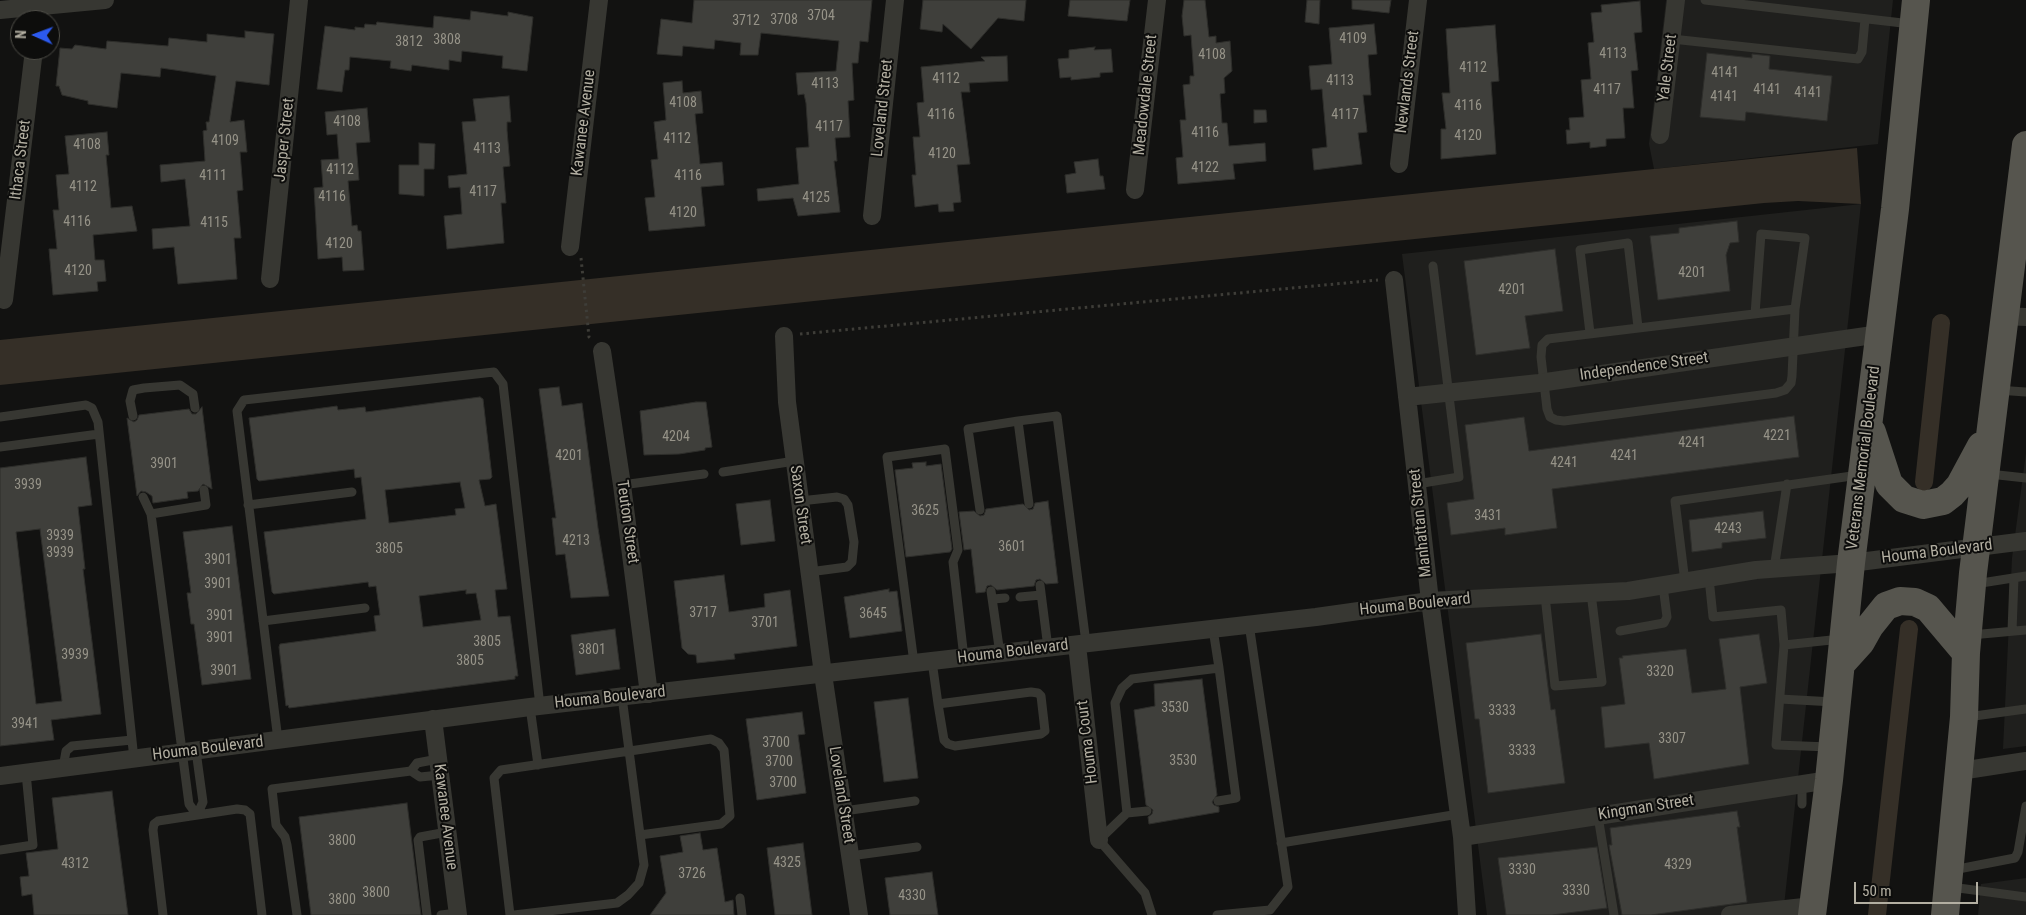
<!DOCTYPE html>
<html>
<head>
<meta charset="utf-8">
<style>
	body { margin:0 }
	#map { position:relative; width:2026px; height:915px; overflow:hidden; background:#121211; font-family:"Roboto Condensed",sans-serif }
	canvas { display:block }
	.north { position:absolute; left:10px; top:10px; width:50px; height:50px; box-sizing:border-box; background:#0d0d0c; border:1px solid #4f4e48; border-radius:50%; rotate:272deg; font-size:14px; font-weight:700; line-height:20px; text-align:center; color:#b3afa2 }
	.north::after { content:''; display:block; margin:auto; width:18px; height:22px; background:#2c5aef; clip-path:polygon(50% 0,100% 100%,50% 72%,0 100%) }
	.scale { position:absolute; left:1854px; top:882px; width:124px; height:22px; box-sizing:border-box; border:2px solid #b3afa2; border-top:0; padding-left:6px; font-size:15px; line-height:18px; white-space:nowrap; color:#b3afa2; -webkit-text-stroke:4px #0d0d0c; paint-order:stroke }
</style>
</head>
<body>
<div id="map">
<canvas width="2026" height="915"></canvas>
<div class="north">N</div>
<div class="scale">50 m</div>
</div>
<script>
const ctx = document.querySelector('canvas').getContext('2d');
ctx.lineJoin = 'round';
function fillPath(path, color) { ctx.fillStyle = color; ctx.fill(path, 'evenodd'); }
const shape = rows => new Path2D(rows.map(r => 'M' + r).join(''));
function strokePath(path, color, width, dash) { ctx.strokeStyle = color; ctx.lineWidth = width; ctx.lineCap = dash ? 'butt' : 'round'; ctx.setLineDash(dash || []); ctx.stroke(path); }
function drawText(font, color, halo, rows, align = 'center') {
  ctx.font = font + ' "Roboto Condensed",sans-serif'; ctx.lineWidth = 4; ctx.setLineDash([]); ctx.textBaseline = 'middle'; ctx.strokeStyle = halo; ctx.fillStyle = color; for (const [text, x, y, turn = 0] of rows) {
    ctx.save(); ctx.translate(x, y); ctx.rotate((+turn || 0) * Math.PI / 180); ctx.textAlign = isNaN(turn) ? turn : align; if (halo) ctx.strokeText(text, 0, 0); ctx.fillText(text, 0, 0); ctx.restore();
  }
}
fillPath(shape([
	[1666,0,1893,0,1878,144,1654,169,1649,144],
	[1861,204,1783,915,1487,915,1402,254],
	[2026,453,2026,746,2003,749,2012,558],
	[2026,878,2026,915,1978,915,1981,884]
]), '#1f1f1d');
fillPath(shape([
	[1857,148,1861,204,1798,201,1764,203,0,385,0,340]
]), '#352f27');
strokePath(shape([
	[1924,482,1941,323],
	[1877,915,1909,629]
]), '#352f27', 18);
const building = shape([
	[694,0,872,0,868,42,860,41,858,63,852,63,854,100,848,101,850,137,835,138,837,161,834,161,840,212,798,216,793,198,758,201,757,189,799,184,796,148,809,147,806,103,804,94,798,95,796,73,836,71,839,41,761,33,758,55,740,55,741,43,715,40,714,49,683,46,682,56,657,54,661,19,692,23,694,0],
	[923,0,1026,0,1024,21,998,18,971,49,943,24,942,32,920,29,923,0],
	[1070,0,1130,0,1127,21,1068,16,1070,0],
	[1184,0,1205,0,1209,37,1216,36,1216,43,1230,41,1232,71,1224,78,1225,93,1220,94,1222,123,1227,123,1229,146,1265,143,1266,161,1233,164,1235,179,1178,184,1176,158,1183,157,1180,120,1186,120,1183,85,1190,84,1190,76,1194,76,1191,35,1184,36,1182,16,1184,0],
	[1307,0,1320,0,1319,24,1305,22,1307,0],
	[1352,0,1391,0,1389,13,1352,9,1352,0],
	[1640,1,1642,32,1634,33,1638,70,1631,71,1634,108,1623,108,1625,138,1606,139,1606,146,1590,148,1590,142,1567,144,1566,130,1570,130,1569,118,1584,117,1581,80,1591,79,1588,43,1594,42,1591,13,1602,12,1601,5,1640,1],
	[471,11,508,16,508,12,533,17,527,71,502,68,503,56,462,51,461,62,449,60,449,70,412,65,411,71,390,68,391,61,350,57,349,70,345,70,342,92,317,89,325,26,355,30,355,27,364,28,365,24,376,25,377,22,433,28,434,16,470,20,471,11],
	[1374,24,1377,54,1368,55,1371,95,1363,95,1367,132,1358,133,1362,164,1314,170,1312,149,1327,147,1322,89,1311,90,1309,66,1332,64,1329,28,1374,24],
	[1495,25,1499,81,1491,82,1496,154,1441,159,1441,129,1446,129,1442,93,1450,93,1446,29,1495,25],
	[245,31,274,34,269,85,236,81,230,122,244,120,247,152,240,152,243,190,237,191,241,238,234,238,237,279,178,284,174,247,153,249,152,229,190,226,185,179,161,182,160,165,205,161,203,131,207,130,206,122,209,122,216,76,161,68,160,77,121,73,117,108,88,104,88,101,62,95,59,86,56,86,60,48,72,49,75,45,106,49,107,41,168,46,169,38,207,42,207,34,245,38,245,31],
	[1095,47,1094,50,1111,49,1113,72,1100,73,1100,77,1071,80,1071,77,1060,78,1058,59,1069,58,1069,50,1095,47],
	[1707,53,1752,58,1752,54,1770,56,1769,69,1832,76,1827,121,1746,112,1745,121,1700,117,1707,53],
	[1007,56,1008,81,969,83,970,92,961,92,970,164,957,165,961,202,953,203,954,211,939,212,938,204,915,207,912,175,916,175,913,137,920,137,917,103,924,102,921,67,985,61,981,57,1007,56],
	[682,81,683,93,701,91,703,113,695,114,700,164,722,162,724,185,701,187,705,226,649,231,645,198,655,197,651,160,658,159,654,122,666,120,663,83,682,81],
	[509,96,511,122,507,122,507,130,510,166,503,167,506,203,501,203,504,243,447,249,444,216,462,214,460,187,449,188,448,176,467,174,462,122,476,121,473,99,509,96],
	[367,108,370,142,356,143,359,180,348,181,352,226,357,225,358,231,361,231,364,270,343,271,342,257,318,259,314,188,323,187,321,160,339,159,337,134,327,135,325,112,367,108],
	[1254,110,1266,110,1267,122,1254,123,1254,110],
	[107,132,109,155,106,155,111,208,132,206,137,231,93,235,95,260,104,260,106,281,97,282,98,291,53,295,49,249,57,249,53,210,59,210,56,175,69,174,65,136,107,132],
	[419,143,435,144,434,169,424,169,424,196,399,194,399,165,419,165,419,143],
	[1098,159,1100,176,1103,176,1105,189,1067,193,1065,175,1076,173,1074,162,1098,159],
	[1737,221,1739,242,1730,243,1726,255,1730,291,1658,300,1650,236,1679,233,1679,228,1737,221],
	[1555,249,1563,311,1525,316,1530,348,1476,355,1464,261,1555,249],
	[559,387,562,406,582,403,598,528,609,596,571,598,565,554,556,555,552,518,556,518,539,389,559,387],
	[480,397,483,399,492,477,490,479,479,480,485,506,496,504,507,589,495,590,498,617,510,616,518,676,515,676,515,679,289,708,288,705,286,706,279,647,280,644,376,631,374,616,380,615,376,586,369,587,368,582,274,594,272,592,264,532,366,519,361,477,355,478,354,469,259,481,257,479,249,418,337,406,338,410,365,407,366,412,480,397],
	[460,482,465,508,455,509,456,515,389,523,385,490,460,482],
	[466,590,466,594,476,593,481,620,423,627,419,596,466,590],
	[696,402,706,402,712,447,705,448,705,450,679,454,644,455,640,411,696,402],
	[202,407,212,489,203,484,198,491,187,492,188,498,153,503,152,496,146,492,141,491,137,496,127,418,134,422,137,420,139,415,189,409,192,414,196,414,202,407],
	[1794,416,1799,457,1552,489,1557,528,1505,535,1505,528,1451,535,1447,503,1474,499,1465,425,1524,417,1529,451,1794,416],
	[86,457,92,505,78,507,85,569,83,569,101,714,51,720,54,740,0,746,0,468,86,457],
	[40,529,62,701,36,704,16,532,40,529],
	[926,462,926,466,941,464,952,549,950,552,906,557,895,470,913,468,912,463,926,462],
	[770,500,775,541,741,545,736,504,770,500],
	[1048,501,1058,583,1046,584,1040,579,1036,580,1034,586,997,590,991,585,987,586,985,592,976,593,971,549,964,550,959,512,974,511,980,516,984,515,986,509,1023,504,1029,510,1033,509,1035,503,1048,501],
	[1763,511,1766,538,1722,543,1722,548,1692,552,1689,520,1763,511],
	[232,526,251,679,202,685,194,624,191,624,187,593,191,593,183,532,232,526],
	[724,575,729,612,765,607,764,594,790,590,797,646,734,654,735,659,697,663,696,655,688,654,682,648,674,581,724,575],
	[889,589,889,592,897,591,902,631,850,638,844,597,889,589],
	[615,629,620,669,576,675,571,635,615,629],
	[1541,634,1551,710,1555,709,1565,783,1488,793,1479,719,1475,719,1466,643,1541,634],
	[1759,634,1767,683,1740,687,1749,764,1654,779,1649,743,1605,748,1601,707,1625,704,1619,658,1623,658,1622,656,1686,649,1692,693,1726,689,1719,639,1759,634],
	[1202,679,1217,795,1212,802,1214,805,1219,807,1219,812,1149,824,1148,817,1152,814,1153,810,1146,805,1134,710,1155,706,1154,684,1202,679],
	[908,698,918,778,884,782,874,702,908,698],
	[802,712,805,734,798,735,806,793,757,800,746,719,802,712],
	[112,791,128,915,34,915,32,894,22,896,20,877,29,876,26,853,58,849,52,798,112,791],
	[407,803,421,915,311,915,299,817,407,803],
	[1737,811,1740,827,1737,827,1747,902,1651,915,1622,915,1609,845,1612,845,1610,828,1737,811],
	[700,833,703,850,717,848,725,902,733,900,734,915,650,915,666,893,660,856,683,852,680,836,700,833],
	[803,843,812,915,775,915,767,848,803,843],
	[1597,847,1607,908,1552,915,1506,915,1498,858,1597,847],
	[932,872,938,915,890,915,885,878,932,872]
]);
fillPath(building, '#3f3f3b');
strokePath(building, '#2e2e2b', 1);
strokePath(shape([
	[581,258,589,337,592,340],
	[800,334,1378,280]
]), '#3e3d38', 3, [2.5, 4]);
strokePath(shape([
	[1705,0,1911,24],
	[1672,39,1858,59,1862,52,1865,19],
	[1795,309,1792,376,1791,383,1785,390,1776,393,1564,421,1556,420,1550,417,1547,409,1541,357,1542,345,1548,339,1795,309],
	[1755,314,1761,234,1805,238,1795,309],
	[1590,333,1580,250,1628,243,1638,327],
	[1997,390,2026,392],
	[133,416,130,401,133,390,144,388,180,385,193,394,195,408],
	[0,417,86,405,92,408,98,422,134,759],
	[1018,421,1057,416,1086,643],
	[0,447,99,434],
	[723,472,795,461],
	[1989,474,2026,478],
	[1417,484,1459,477,1433,266],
	[622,485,704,474],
	[143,497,151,514,189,804,197,815,203,802,196,751],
	[800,501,837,497,844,499,848,505,854,542,852,562,847,567,809,572],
	[248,505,352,492],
	[980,510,968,429,1018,421,1029,504],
	[151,514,206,505,204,490],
	[1774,569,1787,484],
	[1709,578,1713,617,1781,610,1784,645,1841,639],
	[1685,582,1675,501,1859,475],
	[1975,584,2026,576],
	[1040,585,1048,648],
	[991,591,1000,654],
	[1545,596,1555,686,1602,682,1591,593],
	[1020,597,1041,595],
	[993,599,1005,598],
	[263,621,365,608],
	[1620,631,1664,623,1667,617,1663,586],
	[2012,631,2014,578],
	[1971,635,2026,630],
	[1784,645,1776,745,1830,747],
	[932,661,938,704,944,740,948,744,955,746,1041,734,1045,731,1041,696,1038,693,1031,692,938,704],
	[914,663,887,457,945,449,958,550,953,562,964,658],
	[1780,699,1834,702],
	[530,707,538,765],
	[1967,717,2026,709],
	[278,740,237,411,244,400,494,372,503,384,540,706],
	[438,759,417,763,411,771,420,777,440,775],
	[63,768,66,751,72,746,132,740],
	[1218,801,1236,798,1219,668],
	[1802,804,1802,784],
	[844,811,915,801],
	[1127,813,1147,811],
	[1598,816,1614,915],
	[1281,843,1459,814],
	[0,850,33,845,26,773],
	[850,856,917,847],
	[1953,870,2015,858,2018,852,2026,806],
	[1951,887,2026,897],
	[740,898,742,915],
	[163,915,153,830,154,824,158,821,237,809,245,810,250,814,262,915],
	[297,915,287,845,285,837,276,825,272,789,411,771],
	[427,915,418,840,420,837,447,832],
	[441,915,457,913],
	[510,915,494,778,501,770,711,739,719,743,724,750,730,816,721,824,640,835],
	[514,915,617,903,628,895,639,883,644,865,622,697],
	[1152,915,1145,893,1099,840,1127,813,1115,703,1122,688,1132,679,1219,668,1213,629],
	[1217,915,1270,910,1288,887,1249,624]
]), '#373732', 9);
strokePath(shape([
	[0,10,105,0],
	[1660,135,1676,0],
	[1399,164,1418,0],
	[1135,190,1157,0],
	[872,216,895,0],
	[570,247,599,0],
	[270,279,299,0],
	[1394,280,1430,601,1462,837,1467,915],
	[4,300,34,50],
	[2004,316,2026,317],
	[784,336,787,402,823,674,859,915],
	[602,351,622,485,649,694],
	[1407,397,1539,383,1880,334],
	[1077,645,1099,840],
	[433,719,458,915],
	[1960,771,2026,761],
	[0,776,530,707,1316,617,1430,601,1628,591,1756,570,1851,563,2026,541],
	[1462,837,1829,780],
	[1730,915,1813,906]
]), '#373732', 18);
strokePath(shape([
	[1872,432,1889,484,1904,499,1923,505,1943,501,1952,494,1960,485,1981,446],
	[1842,663,1861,642,1870,626,1886,606,1900,601,1915,602,1928,608,1966,653],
	[1812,915,1829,780,1851,563,1895,209,1916,0],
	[1945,915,1964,717,1966,653,1973,573,2026,145]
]), '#56554e', 28);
drawText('14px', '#969388', null, [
	["3704",821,16],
	["3708",784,20],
	["3712",746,21],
	["4109",1353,39],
	["3808",447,40],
	["3812",409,42],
	["4113",1613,54],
	["4108",1212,55],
	["4112",1473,68],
	["4141",1725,73],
	["4112",946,79],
	["4113",1340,81],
	["4113",825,84],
	["4117",1607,90],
	["4141",1767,90],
	["4141",1808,93],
	["4141",1724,97],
	["4108",683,103],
	["4116",1468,106],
	["4116",941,115],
	["4117",1345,115],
	["4108",347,122],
	["4117",829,127],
	["4116",1205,133],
	["4120",1468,136],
	["4112",677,139],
	["4109",225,141],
	["4108",87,145],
	["4113",487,149],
	["4120",942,154],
	["4122",1205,168],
	["4112",340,170],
	["4111",213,176],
	["4116",688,176],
	["4112",83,187],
	["4117",483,192],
	["4116",332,197],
	["4125",816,198],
	["4120",683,213],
	["4116",77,222],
	["4115",214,223],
	["4120",339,244],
	["4120",78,271],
	["4201",1692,273],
	["4201",1512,290],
	["4221",1777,436],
	["4204",676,437],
	["4241",1692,443],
	["4201",569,456],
	["4241",1624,456],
	["4241",1564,463],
	["3901",164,464],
	["3939",28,485],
	["3625",925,511],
	["3431",1488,516],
	["4243",1728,529],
	["3939",60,536],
	["4213",576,541],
	["3601",1012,547],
	["3805",389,549],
	["3939",60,553],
	["3901",218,560],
	["3901",218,584],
	["3717",703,613],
	["3645",873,614],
	["3901",220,616],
	["3701",765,623],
	["3901",220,638],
	["3805",487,642],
	["3801",592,650],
	["3939",75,655],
	["3805",470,661],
	["3901",224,671],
	["3320",1660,672],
	["3530",1175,708],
	["3333",1502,711],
	["3941",25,724],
	["3307",1672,739],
	["3700",776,743],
	["3333",1522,751],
	["3530",1183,761],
	["3700",779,762],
	["3700",783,783],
	["3800",342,841],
	["4325",787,863],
	["4312",75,864],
	["4329",1678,865],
	["3330",1522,870],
	["3726",692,874],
	["3330",1576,891],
	["3800",376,893],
	["4330",912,896],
	["3800",342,900]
]);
drawText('16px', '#b3afa2', '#0d0d0c', [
	["Yale Street",1668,68,-83],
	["Newlands Street",1408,82,-83],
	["Meadowdale Street",1146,95,-84],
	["Loveland Street",883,108,-84],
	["Kawanee Avenue",584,123,-83],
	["Jasper Street",285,140,-84],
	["Ithaca Street",21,160,-83],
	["Independence Street",1644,367,-8],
	["Veterans Memorial Boulevard",1864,458,-83],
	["Saxon Street",800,505,82],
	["Teuton Street",627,522,82],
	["Manhattan Street",1421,523,-96],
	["Houma Boulevard",1937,552,-7],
	["Houma Boulevard",1415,605,-6],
	["Houma Boulevard",1013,652,-7],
	["Houma Boulevard",610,698,-6],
	["Houma Court",1088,742,-97],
	["Houma Boulevard",208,749,-7],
	["Loveland Street",841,795,81],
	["Kingman Street",1646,808,-9],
	["Kawanee Avenue",445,817,83]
]);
</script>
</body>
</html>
